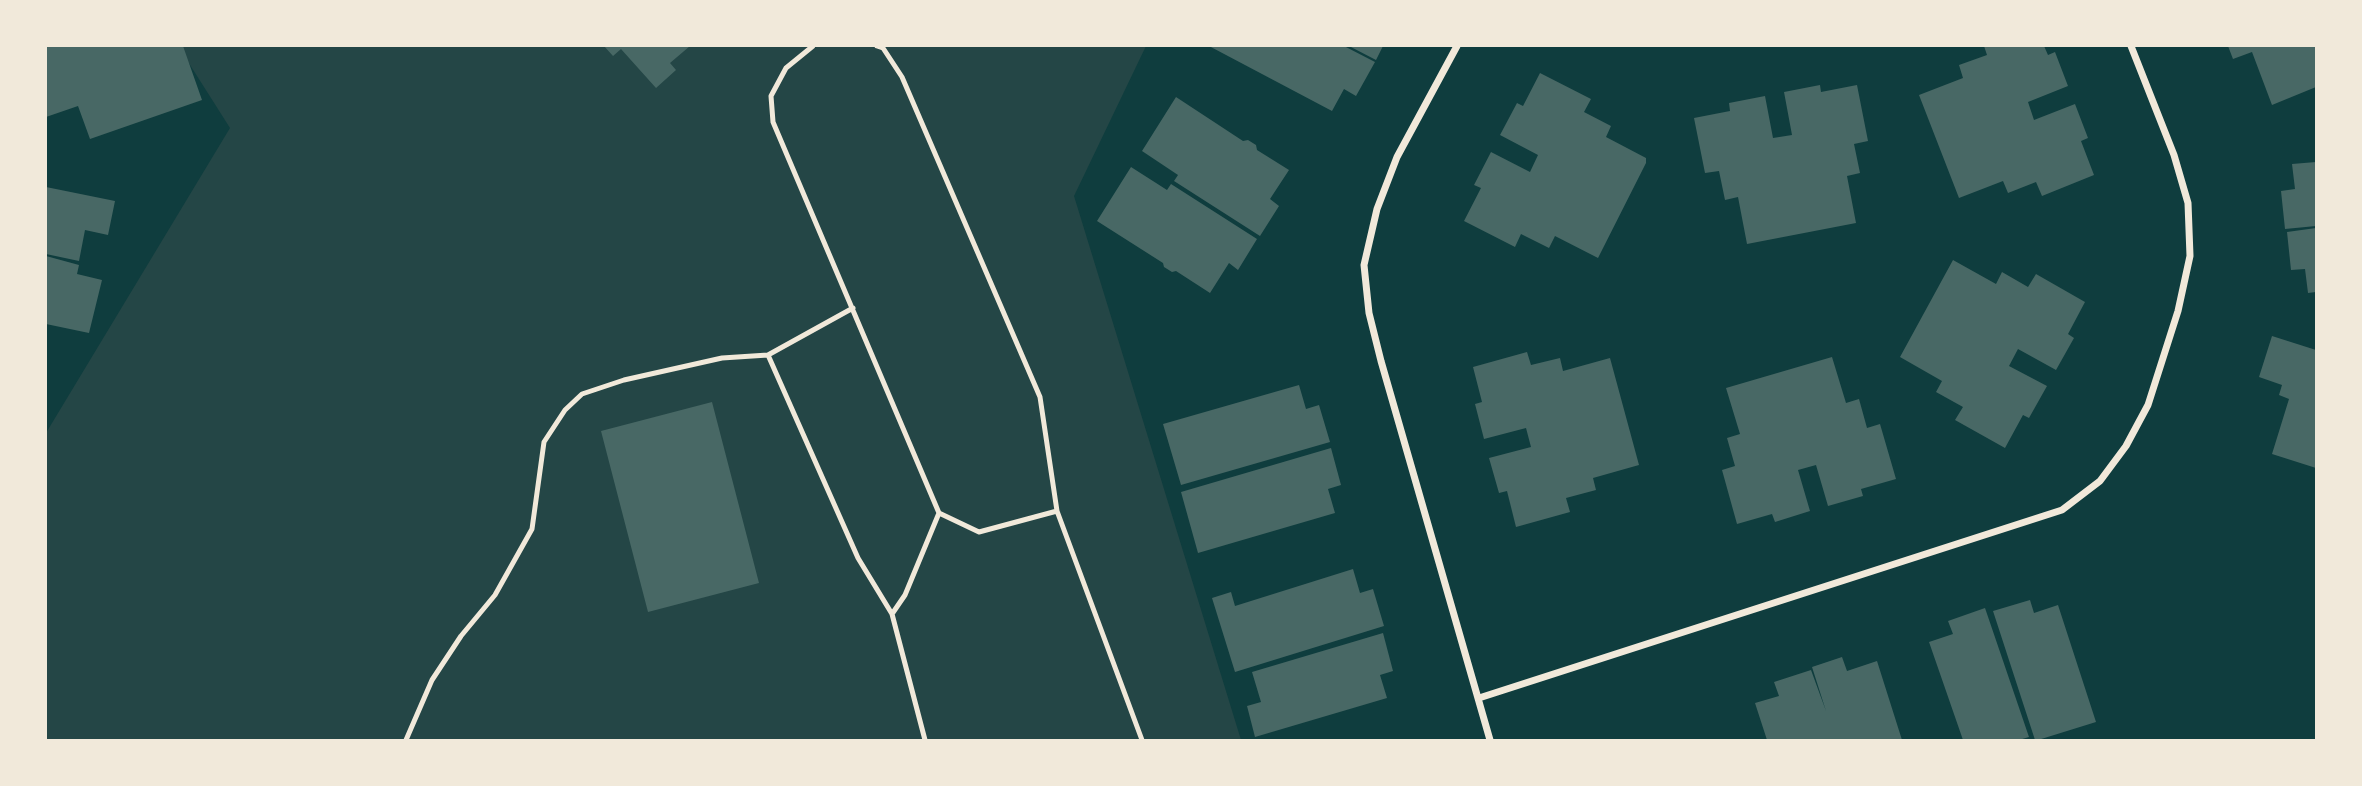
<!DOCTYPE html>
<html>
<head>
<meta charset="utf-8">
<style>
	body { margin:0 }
	#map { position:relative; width:2362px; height:786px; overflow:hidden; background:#0f3d3e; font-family:"Fira Sans Condensed",sans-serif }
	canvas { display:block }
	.frame { position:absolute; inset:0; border:47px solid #f1e9da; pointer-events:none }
</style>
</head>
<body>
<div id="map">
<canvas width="2362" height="786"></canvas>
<div class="frame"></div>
</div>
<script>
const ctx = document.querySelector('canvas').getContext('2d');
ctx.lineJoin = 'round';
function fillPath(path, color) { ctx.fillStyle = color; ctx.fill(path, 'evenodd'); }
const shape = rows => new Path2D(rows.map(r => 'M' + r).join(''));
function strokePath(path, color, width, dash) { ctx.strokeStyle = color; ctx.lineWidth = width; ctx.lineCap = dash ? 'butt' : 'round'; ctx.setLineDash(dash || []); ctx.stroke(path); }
fillPath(shape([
	[178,46,1146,46,1074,196,1241,740,46,740,46,433,230,128]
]), '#244646');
fillPath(shape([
	[46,46,183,46,202,100,90,139,78,106,46,117],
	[604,46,690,46,670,63,676,70,656,88,621,49,613,56],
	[1209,46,1344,46,1375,62,1356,96,1344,89,1332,111],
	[1349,46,1383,46,1376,60],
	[1984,46,2044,46,2048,55,2055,52,2068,86,2028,102,2034,120,2075,104,2088,138,2081,141,2094,175,2042,196,2036,182,2008,193,2003,181,1959,198,1919,95,1963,78,1959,65,1987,55],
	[2228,46,2316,46,2316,87,2272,105,2252,52,2233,59],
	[1540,73,1591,99,1584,112,1611,126,1606,137,1646,158,1646,163,1598,258,1555,236,1549,248,1521,234,1515,247,1464,221,1481,188,1474,185,1491,152,1530,172,1538,155,1500,135,1517,103,1523,106],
	[1820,85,1821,92,1857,85,1868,141,1854,144,1860,173,1847,176,1856,223,1747,244,1738,197,1725,200,1719,171,1705,173,1694,118,1730,111,1729,103,1765,96,1773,138,1792,135,1784,92],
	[1176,97,1243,141,1248,140,1256,145,1257,150,1289,170,1270,199,1279,206,1260,236,1174,181,1178,175,1142,151],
	[2316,162,2316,226,2285,229,2281,191,2295,189,2292,164],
	[1131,167,1167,190,1171,184,1257,239,1238,270,1229,263,1210,293,1176,271,1172,272,1164,267,1163,263,1097,221],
	[46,187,115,201,108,235,85,230,79,261,46,254],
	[2316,228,2316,292,2308,293,2305,269,2291,270,2287,232],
	[46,256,79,265,77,274,102,280,89,333,46,324],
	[1953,260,1996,284,2002,272,2028,287,2036,274,2085,302,2068,334,2074,338,2056,370,2018,349,2009,366,2047,386,2029,418,2023,415,2005,448,1955,420,1963,407,1936,392,1942,381,1900,357],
	[2272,336,2316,350,2316,468,2272,454,2289,399,2279,395,2282,385,2259,377],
	[1527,352,1531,365,1560,358,1563,371,1610,358,1639,465,1593,478,1596,490,1566,498,1570,512,1516,527,1507,491,1499,493,1489,458,1531,447,1526,428,1484,439,1475,404,1482,402,1473,367],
	[1832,357,1846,403,1859,399,1867,428,1880,424,1896,479,1861,489,1863,496,1828,506,1816,465,1798,470,1810,511,1775,522,1772,514,1737,524,1722,470,1735,466,1727,438,1740,434,1726,388],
	[1299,385,1306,409,1319,405,1330,442,1181,485,1163,424],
	[712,402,759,583,648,612,601,431],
	[1331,448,1341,485,1328,489,1335,513,1198,553,1181,492],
	[1353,569,1360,593,1373,589,1384,626,1235,672,1212,598,1231,592,1235,606],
	[2030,600,2034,613,2058,605,2096,722,2038,740,2035,740,1993,611],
	[1985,608,2029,737,2019,740,1963,740,1929,642,1953,634,1948,621],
	[1383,633,1393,671,1380,675,1387,698,1255,737,1247,706,1261,702,1252,672],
	[1842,657,1847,671,1877,661,1902,740,1767,740,1755,703,1779,696,1774,682,1811,670,1826,711,1812,667]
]), '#486865');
strokePath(shape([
	[813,46,786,68,771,96,773,122,939,513,979,532,1057,511],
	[877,46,883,48,902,77,1040,397,1057,511,1142,740],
	[768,355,858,558,892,614],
	[406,740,432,680,461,636,495,595,532,529,544,442,565,410,582,394,624,380,722,358,768,355,853,308],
	[925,740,892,614,905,595,939,513]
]), '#f1e9da', 5);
strokePath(shape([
	[1457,46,1397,157,1377,209,1364,265,1369,313,1381,361,1490,740],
	[1479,698,2062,510,2100,481,2126,446,2148,405,2178,311,2190,256,2188,203,2174,155,2131,46]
]), '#f1e9da', 7);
</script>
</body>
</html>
